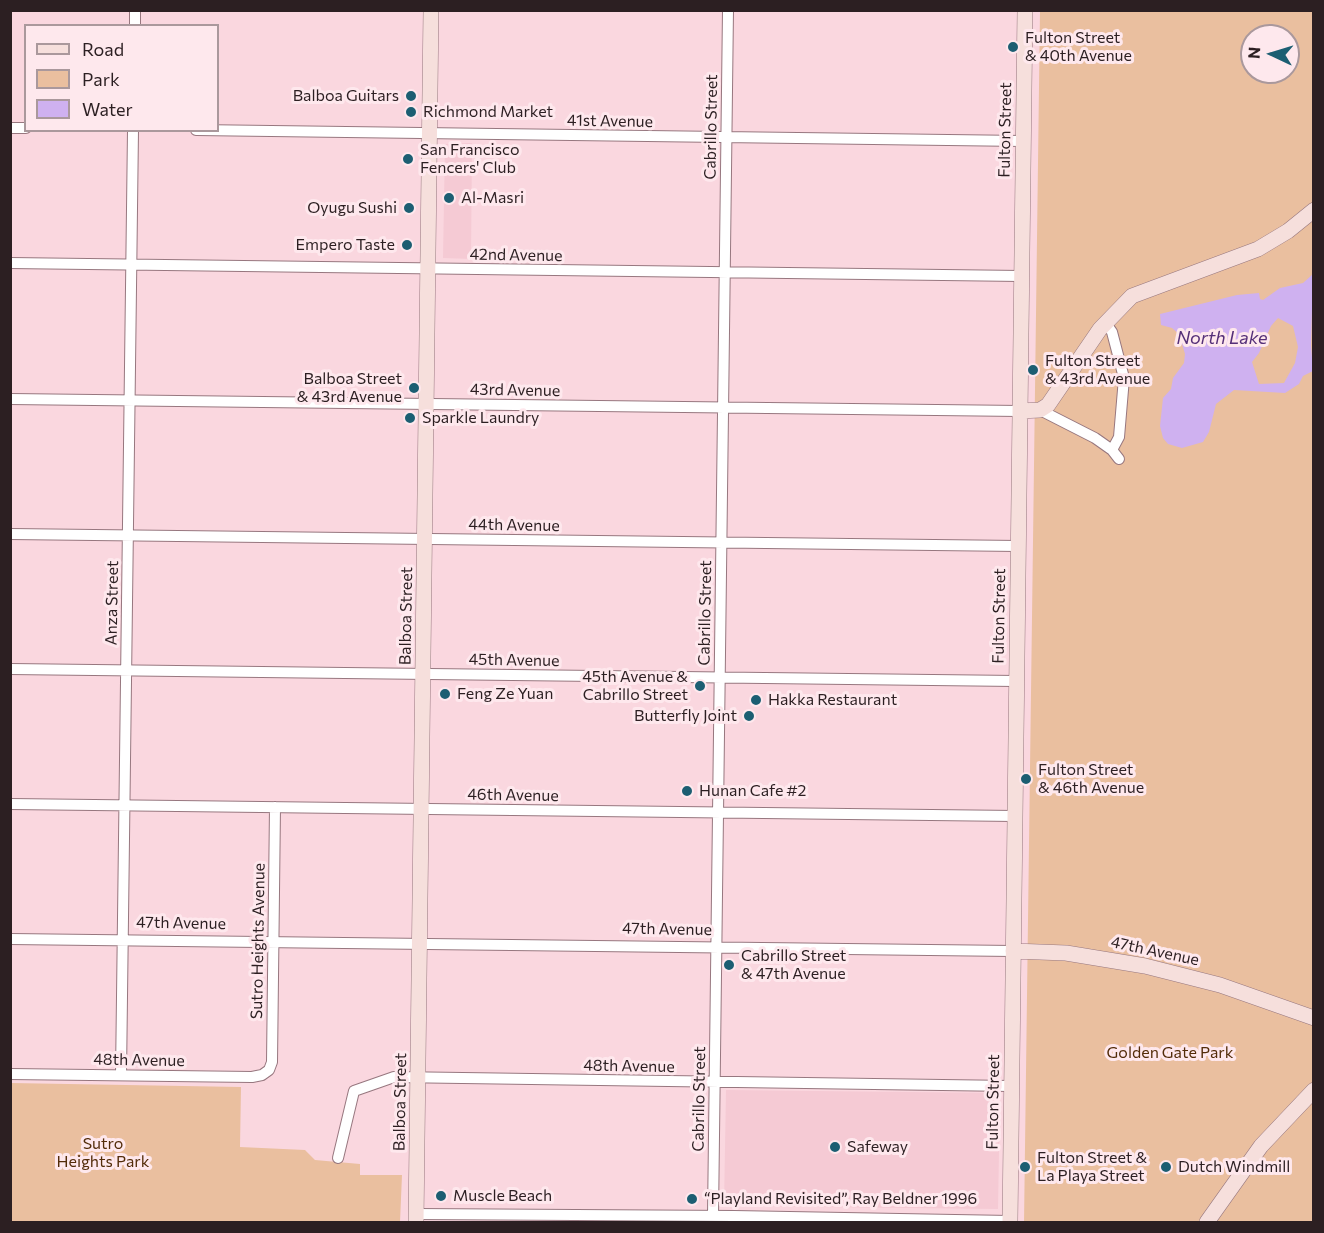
<!DOCTYPE html>
<html>
<head>
<meta charset="utf-8">
<style>
	body { margin:0 }
	#map { position:relative; width:1324px; height:1233px; overflow:hidden; background:#fad7df; font-family:Commissioner,sans-serif }
	canvas { display:block }
	.frame { position:absolute; inset:0; border:12px solid #2c1f22; pointer-events:none }
	.legend { position:absolute; left:24px; top:24px; width:195px; height:108px; box-sizing:border-box; background:#fee8ed; border:2px solid #aa989c; margin:0; padding:8px 10px; list-style:none; font-size:18px; color:#2c1f22 }
	.legend li { display:flex; align-items:center; gap:12px; height:30px }
	.legend b { width:30px; border:2px solid #aa989c }
	.north { position:absolute; left:1240px; top:24px; width:60px; height:60px; box-sizing:border-box; background:#fee8ed; border:2px solid #aa989c; border-radius:50%; rotate:274deg; font-size:16px; font-weight:700; line-height:24px; text-align:center; color:#2c1f22 }
	.north::after { content:''; display:block; margin:auto; width:21px; height:27px; background:#1c5e72; clip-path:polygon(50% 0,100% 100%,50% 72%,0 100%) }
</style>
</head>
<body>
<div id="map">
<canvas width="1324" height="1233"></canvas>
<div class="frame"></div>
<ul class="legend">
<li><b style="height:8px;background:#f6dfdc"></b>Road</li>
<li><b style="height:16px;background:#eabf9f"></b>Park</li>
<li><b style="height:16px;background:#cfb1f0"></b>Water</li>
</ul>
<div class="north">N</div>
</div>
<script>
const ctx = document.querySelector('canvas').getContext('2d');
ctx.lineJoin = 'round';
function fillPath(path, color) { ctx.fillStyle = color; ctx.fill(path, 'evenodd'); }
const shape = rows => new Path2D(rows.map(r => 'M' + r).join(''));
function strokePath(path, color, width, dash) { ctx.strokeStyle = color; ctx.lineWidth = width; ctx.lineCap = dash ? 'butt' : 'round'; ctx.setLineDash(dash || []); ctx.stroke(path); }
function drawText(font, color, halo, rows, align = 'center') {
  ctx.font = font + ' Commissioner,sans-serif'; ctx.lineWidth = 6; ctx.setLineDash([]); ctx.textBaseline = 'middle'; ctx.strokeStyle = halo; ctx.fillStyle = color; for (const [text, x, y, turn = 0] of rows) {
    ctx.save(); ctx.translate(x, y); ctx.rotate((+turn || 0) * Math.PI / 180); ctx.textAlign = isNaN(turn) ? turn : align; if (halo) ctx.strokeText(text, 0, 0); ctx.fillText(text, 0, 0); ctx.restore();
  }
}
fillPath(shape([
	[472,143,471,259,443,258,445,144],
	[726,1090,1000,1093,998,1209,724,1206]
]), '#f5cad4');
fillPath(shape([
	[1040,11,1313,11,1313,1222,1024,1222],
	[1252,36,1288,36,1288,72,1252,72],
	[11,1083,241,1087,240,1147,305,1150,315,1160,360,1164,360,1175,402,1175,400,1222,11,1222]
]), '#eabf9f');
fillPath(shape([
	[1313,274,1311,345,1313,371,1303,376,1299,384,1285,393,1234,390,1216,404,1209,432,1203,442,1182,448,1168,444,1163,438,1160,426,1163,398,1171,389,1173,378,1184,363,1185,354,1179,334,1172,328,1161,325,1160,314,1237,295,1259,293,1260,299,1263,300,1280,288,1303,283],
	[1278,318,1293,326,1298,347,1295,363,1284,383,1259,384,1252,362,1259,353,1271,326]
]), '#cfb1f0');
const street = shape([
	[135,26,135,10],
	[10,128,26,128],
	[196,130,1023,141],
	[10,263,1021,276],
	[1105,322,1112,332,1124,378,1119,437,1112,450],
	[10,399,1020,411],
	[1040,410,1095,438,1112,450,1119,459],
	[10,534,1018,546],
	[10,669,1016,681],
	[10,804,1015,816],
	[10,939,1013,951],
	[10,1074,252,1077,262,1075,269,1070,272,1062,275,807],
	[121,1075,133,130],
	[338,1158,354,1091,394,1077,1011,1086],
	[416,1214,734,1216,1010,1221],
	[713,1216,728,10]
]);
const secondary = shape([
	[1020,411,1040,410,1048,405,1100,329,1132,296,1258,249,1288,231,1314,210],
	[1013,951,1066,953,1145,966,1220,985,1314,1018],
	[416,1222,431,10],
	[1010,1222,1025,10],
	[1207,1222,1261,1146,1314,1090]
]);
strokePath(street, '#97777f', 12);
strokePath(secondary, '#97777f', 16);
strokePath(street, '#fff', 10);
strokePath(secondary, '#f6dfdc', 15);
for (const [x, y, r, color] of [
	[1013,47,6,"#1c5e72"],
	[411,96,6,"#1c5e72"],
	[411,112,6,"#1c5e72"],
	[408,159,6,"#1c5e72"],
	[449,198,6,"#1c5e72"],
	[409,208,6,"#1c5e72"],
	[407,245,6,"#1c5e72"],
	[1033,370,6,"#1c5e72"],
	[414,388,6,"#1c5e72"],
	[410,418,6,"#1c5e72"],
	[700,686,6,"#1c5e72"],
	[445,694,6,"#1c5e72"],
	[756,700,6,"#1c5e72"],
	[749,716,6,"#1c5e72"],
	[1026,779,6,"#1c5e72"],
	[687,791,6,"#1c5e72"],
	[729,965,6,"#1c5e72"],
	[835,1147,6,"#1c5e72"],
	[1025,1167,6,"#1c5e72"],
	[1166,1167,6,"#1c5e72"],
	[441,1196,6,"#1c5e72"],
	[692,1199,6,"#1c5e72"]
]) { const dot = new Path2D(); dot.arc(x, y, r, 0, 2 * Math.PI); ctx.fillStyle = color; ctx.fill(dot); strokePath(dot, '#fee8ed', 2); }
drawText('16px', '#2c1f22', '#fee8ed', [
	["Fulton Street",1025,38],
	["& 40th Avenue",1025,56],
	["Balboa Guitars",399,96,"right"],
	["Richmond Market",423,112],
	["San Francisco",420,150],
	["Fencers' Club",420,168],
	["Al-Masri",461,198],
	["Oyugu Sushi",397,208,"right"],
	["Empero Taste",395,245,"right"],
	["Fulton Street",1045,361],
	["& 43rd Avenue",1045,379],
	["Balboa Street",402,379,"right"],
	["& 43rd Avenue",402,397,"right"],
	["Sparkle Laundry",422,418],
	["45th Avenue &",688,677,"right"],
	["Cabrillo Street",688,695,"right"],
	["Feng Ze Yuan",457,694],
	["Hakka Restaurant",768,700],
	["Butterfly Joint",737,716,"right"],
	["Fulton Street",1038,770],
	["& 46th Avenue",1038,788],
	["Hunan Cafe #2",699,791],
	["Cabrillo Street",741,956],
	["& 47th Avenue",741,974],
	["Safeway",847,1147],
	["Fulton Street &",1037,1158],
	["La Playa Street",1037,1176],
	["Dutch Windmill",1178,1167],
	["Muscle Beach",453,1196],
	["“Playland Revisited”, Ray Beldner 1996",704,1199]
], 'left');
drawText('16px', '#2c1f22', '#fee8ed', [
	["41st Avenue",610,121,1],
	["Cabrillo Street",711,127,-89],
	["Fulton Street",1005,130,-89],
	["42nd Avenue",516,255,1],
	["43rd Avenue",515,390,1],
	["44th Avenue",514,525,1],
	["Anza Street",112,603,-89],
	["Cabrillo Street",705,613,-89],
	["Balboa Street",406,616,-89],
	["Fulton Street",999,616,-89],
	["45th Avenue",514,660,1],
	["46th Avenue",513,795,1],
	["47th Avenue",181,923,1],
	["47th Avenue",667,929,1],
	["Sutro Heights Avenue",258,941,-89],
	["47th Avenue",1155,951,12],
	["48th Avenue",139,1060,1],
	["48th Avenue",629,1066,1],
	["Cabrillo Street",699,1099,-89],
	["Balboa Street",400,1102,-89],
	["Fulton Street",993,1102,-89]
]);
drawText('16px', '#532c09', '#fee8ed', [
	["Golden Gate Park",1170,1053],
	["Sutro",103,1144],
	["Heights Park",103,1162]
]);
drawText('italic 18px', '#552f78', '#fee8ed', [
	["North Lake",1222,338]
]);
</script>
</body>
</html>
